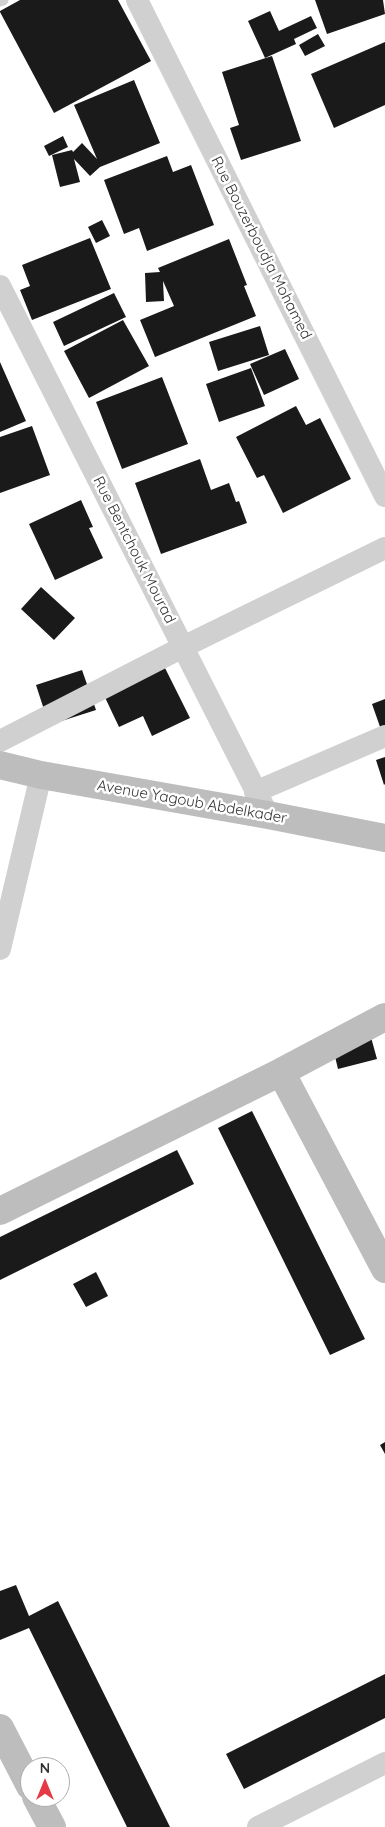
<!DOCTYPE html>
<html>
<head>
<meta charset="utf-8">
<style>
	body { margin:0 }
	#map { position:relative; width:385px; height:1827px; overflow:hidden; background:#fff; font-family:Quicksand,sans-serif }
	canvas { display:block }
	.north { position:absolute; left:20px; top:1757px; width:50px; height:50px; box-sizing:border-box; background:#fff; border:1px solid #adadad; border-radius:50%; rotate:0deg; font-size:14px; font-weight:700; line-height:20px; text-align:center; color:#333 }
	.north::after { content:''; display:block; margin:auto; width:18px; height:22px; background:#e63946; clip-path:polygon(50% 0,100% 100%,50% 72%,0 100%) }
</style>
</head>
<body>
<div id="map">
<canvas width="385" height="1827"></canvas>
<div class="north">N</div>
</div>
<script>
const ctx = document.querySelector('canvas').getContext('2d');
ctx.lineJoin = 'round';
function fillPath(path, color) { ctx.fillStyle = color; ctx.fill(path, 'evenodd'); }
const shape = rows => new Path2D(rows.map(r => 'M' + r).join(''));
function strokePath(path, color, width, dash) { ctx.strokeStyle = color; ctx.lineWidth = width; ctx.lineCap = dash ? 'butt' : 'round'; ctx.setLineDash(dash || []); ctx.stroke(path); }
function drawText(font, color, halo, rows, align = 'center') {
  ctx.font = font + ' Quicksand,sans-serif'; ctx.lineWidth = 5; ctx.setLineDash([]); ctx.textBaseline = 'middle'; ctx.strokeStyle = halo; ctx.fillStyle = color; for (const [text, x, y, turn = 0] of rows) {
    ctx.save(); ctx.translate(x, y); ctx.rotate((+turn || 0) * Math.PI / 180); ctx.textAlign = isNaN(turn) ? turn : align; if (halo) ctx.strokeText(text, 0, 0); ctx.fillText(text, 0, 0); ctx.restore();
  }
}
fillPath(shape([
	[20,0,118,0,151,61,54,113,0,12,0,11],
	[315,0,383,0,385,14,327,34],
	[270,11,279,31,311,16,317,28,294,39,296,44,265,58,248,21],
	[318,34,325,46,305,56,299,45],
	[385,42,385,105,334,128,311,74],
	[272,56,301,141,241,160,230,128,239,125,222,72],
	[134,80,160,143,100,167,90,176,74,159,80,182,60,187,52,155,72,150,73,152,82,143,97,159,74,105],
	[63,136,68,147,49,156,44,146],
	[167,156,173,172,191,165,214,225,147,251,139,228,124,234,104,180],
	[102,220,110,236,96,243,88,227],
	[90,238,111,289,32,320,20,290,30,286,22,265],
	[229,239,247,285,244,286,256,316,155,357,140,320,174,306,163,281,164,301,146,302,145,273,160,272,158,268],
	[114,293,126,317,64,346,53,322],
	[123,320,149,366,89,398,64,351],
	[260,326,269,355,218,371,209,342],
	[285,349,299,379,264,395,250,364],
	[0,362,26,421,0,432],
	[251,368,265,406,219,422,206,384],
	[162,377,188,444,122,469,96,402],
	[296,406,306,425,320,418,351,479,283,513,264,475,257,478,236,437],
	[32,426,50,475,0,493,0,437],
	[200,459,211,490,229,483,236,502,239,501,247,523,161,554,135,483],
	[81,500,93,527,89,528,103,558,55,580,29,524],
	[41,587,75,618,54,640,21,609],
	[161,660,190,718,152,736,143,716,119,727,101,689],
	[82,670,96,710,49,725,36,685],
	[385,699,385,741,372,704],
	[385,757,385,784,384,785,376,760],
	[369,1030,377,1059,338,1069,331,1040],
	[252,1111,365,1339,330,1355,218,1128],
	[177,1150,194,1184,0,1280,0,1237],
	[96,1272,108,1296,86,1307,73,1284],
	[385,1442,385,1454,380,1445],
	[16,1585,29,1616,58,1601,170,1827,127,1827,29,1628,0,1640,0,1591],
	[385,1674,385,1718,244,1789,226,1754]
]), '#1a1a1a');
strokePath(shape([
	[0,1,3,0]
]), '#d0d0d0', 11);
strokePath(shape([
	[137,0,385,496],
	[0,286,268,815],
	[0,741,183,647,385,548],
	[255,792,385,736],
	[0,949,41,775],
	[258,1827,385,1763]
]), '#d0d0d0', 22);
strokePath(shape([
	[0,765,41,775,268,815,385,838],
	[281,1072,385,1269],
	[0,1211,281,1072,385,1017],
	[0,1728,30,1786],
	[36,1797,52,1827]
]), '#bdbdbd', 28);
drawText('15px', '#333', '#fff', [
	["Rue Bouzerboudja Mohamed",261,248,63],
	["Rue Bentchouk Mourad",134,550,63],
	["Avenue Yagoub Abdelkader",192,802,10]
]);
</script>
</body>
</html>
